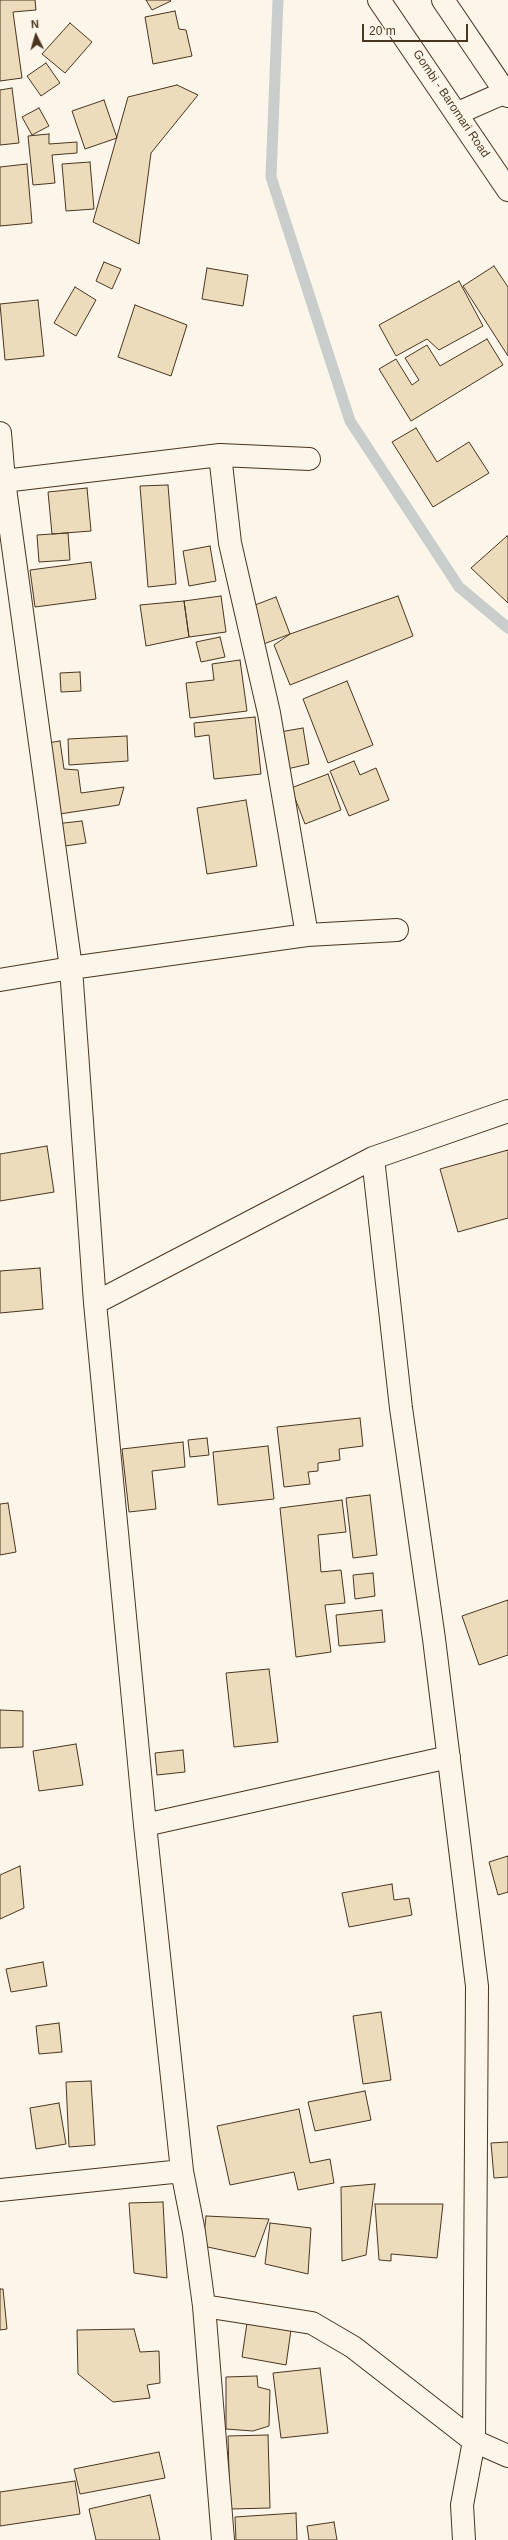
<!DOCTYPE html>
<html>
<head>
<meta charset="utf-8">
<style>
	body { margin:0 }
	#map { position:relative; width:508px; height:2540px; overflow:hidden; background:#fbf6e9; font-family:Helvetica,sans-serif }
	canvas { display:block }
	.north { position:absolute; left:16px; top:16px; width:40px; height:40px; -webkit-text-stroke:3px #fbf6e9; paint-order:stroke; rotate:355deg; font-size:11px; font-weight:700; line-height:16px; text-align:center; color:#4a3520 }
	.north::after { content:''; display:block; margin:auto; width:14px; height:18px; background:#4a3520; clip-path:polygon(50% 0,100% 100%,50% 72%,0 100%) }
	.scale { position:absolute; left:362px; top:24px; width:106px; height:18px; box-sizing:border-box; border:2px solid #4a3520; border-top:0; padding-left:5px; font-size:12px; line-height:14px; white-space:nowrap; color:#4a3520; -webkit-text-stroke:3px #fbf6e9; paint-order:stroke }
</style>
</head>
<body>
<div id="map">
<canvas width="508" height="2540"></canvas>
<div class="north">N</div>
<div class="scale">20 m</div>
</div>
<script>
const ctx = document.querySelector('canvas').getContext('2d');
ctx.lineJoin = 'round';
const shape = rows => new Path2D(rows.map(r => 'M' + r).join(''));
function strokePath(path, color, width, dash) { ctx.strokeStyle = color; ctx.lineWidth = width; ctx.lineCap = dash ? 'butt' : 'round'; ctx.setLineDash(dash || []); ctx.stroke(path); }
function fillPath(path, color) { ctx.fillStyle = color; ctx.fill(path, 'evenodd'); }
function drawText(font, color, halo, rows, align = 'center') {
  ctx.font = font + ' Helvetica,sans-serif'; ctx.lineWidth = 3; ctx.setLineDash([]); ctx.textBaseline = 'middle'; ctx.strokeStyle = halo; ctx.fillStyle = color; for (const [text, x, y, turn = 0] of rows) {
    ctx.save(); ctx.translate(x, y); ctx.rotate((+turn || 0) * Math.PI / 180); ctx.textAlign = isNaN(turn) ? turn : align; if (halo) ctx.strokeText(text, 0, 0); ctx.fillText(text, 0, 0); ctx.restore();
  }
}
strokePath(shape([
	[278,0,271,177,350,421,459,587,508,628]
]), '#c9cecd', 11);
const building = shape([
	[0,0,35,0,36,10,13,12,22,78,0,81,0,0],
	[146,0,170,0,171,1,152,10,146,0],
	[175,11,179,29,186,30,192,56,153,64,145,17,175,11],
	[70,23,92,42,65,73,42,54,70,23],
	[46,63,60,83,41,96,27,76,46,63],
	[177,85,198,95,151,153,139,244,93,222,128,97,177,85],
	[12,88,19,143,0,145,0,90,12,88],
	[104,100,117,138,85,149,72,111,104,100],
	[39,108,49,126,32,135,22,117,39,108],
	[49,134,49,144,77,142,77,153,52,155,55,183,33,185,28,136,49,134],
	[90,162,94,209,66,211,62,164,90,162],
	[27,164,32,223,0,226,0,167,27,164],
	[104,262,121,269,112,289,96,281,104,262],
	[494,266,508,287,508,356,463,286,494,266],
	[207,268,248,275,243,306,202,299,207,268],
	[459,281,483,326,439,350,427,339,396,356,379,325,459,281],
	[75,287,96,300,76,336,54,323,75,287],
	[38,300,44,356,5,360,0,304,38,300],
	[135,305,187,325,171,376,118,357,135,305],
	[487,339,503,365,411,421,379,369,396,359,412,385,419,380,405,358,427,345,440,366,487,339],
	[416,428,437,462,469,442,489,473,433,507,392,442,416,428],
	[168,485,176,584,148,587,140,486,168,485],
	[87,488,91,531,52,534,48,492,87,488],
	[68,533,70,560,39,562,37,535,68,533],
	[507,536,508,536,508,603,471,568,507,536],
	[210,546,216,581,189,586,183,551,210,546],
	[91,562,96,599,35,607,30,570,91,562],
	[221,596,226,632,189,637,184,601,221,596],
	[398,596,413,636,290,685,274,645,290,634,398,596],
	[276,597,290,634,261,645,247,608,276,597],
	[184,601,189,637,146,646,140,605,184,601],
	[220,637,225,657,201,662,196,642,220,637],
	[240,660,247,711,190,718,186,683,214,680,212,664,240,660],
	[80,672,81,691,61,692,60,673,80,672],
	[347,681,373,745,328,763,303,699,347,681],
	[255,717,261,774,214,779,209,735,195,737,194,723,255,717],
	[303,728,309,764,287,769,280,732,303,728],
	[127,736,128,761,69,765,68,739,127,736],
	[60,741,64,769,78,770,81,793,124,787,119,805,53,815,41,744,60,741],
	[354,761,360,775,376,768,389,800,349,816,330,771,354,761],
	[328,774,341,810,305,824,291,788,328,774],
	[246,800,257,866,207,874,197,808,246,800],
	[82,821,86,843,58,847,55,824,82,821],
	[47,1146,54,1192,0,1201,0,1154,47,1146],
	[508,1150,508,1218,458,1232,440,1169,508,1150],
	[40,1268,43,1309,0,1313,0,1271,40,1268],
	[360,1418,363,1446,339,1449,340,1460,318,1463,318,1471,308,1472,310,1484,284,1487,277,1427,360,1418],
	[207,1438,209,1455,190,1457,188,1440,207,1438],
	[183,1442,185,1467,152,1471,156,1509,129,1512,122,1449,183,1442],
	[268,1446,274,1499,218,1505,213,1452,268,1446],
	[370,1495,377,1555,353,1558,346,1498,370,1495],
	[342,1500,346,1532,318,1535,321,1572,341,1570,345,1603,325,1605,331,1652,296,1657,280,1508,342,1500],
	[8,1503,16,1552,0,1555,0,1504,8,1503],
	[373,1573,375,1596,355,1599,353,1575,373,1573],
	[508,1600,508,1655,479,1665,462,1616,508,1600],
	[382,1610,385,1642,339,1646,336,1615,382,1610],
	[269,1669,278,1742,234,1747,226,1673,269,1669],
	[0,1710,23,1711,23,1747,0,1748,0,1710],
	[76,1744,83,1785,39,1791,33,1751,76,1744],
	[183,1750,185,1772,157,1775,155,1753,183,1750],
	[508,1856,508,1892,498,1895,489,1862,508,1856],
	[20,1866,24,1908,0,1919,0,1875,20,1866],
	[392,1884,394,1900,409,1898,412,1915,349,1927,342,1893,392,1884],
	[43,1962,47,1986,11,1992,6,1969,43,1962],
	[381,2012,391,2080,363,2084,353,2016,381,2012],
	[59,2023,62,2052,39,2054,36,2026,59,2023],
	[91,2081,95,2145,69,2147,66,2082,91,2081],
	[365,2091,371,2120,315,2131,308,2102,365,2091],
	[59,2103,66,2144,36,2149,30,2108,59,2103],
	[299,2109,310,2163,330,2159,334,2183,298,2190,294,2172,230,2185,217,2126,299,2109],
	[508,2142,508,2177,494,2178,491,2143,508,2142],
	[375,2184,366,2255,342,2261,341,2187,375,2184],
	[163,2202,167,2278,134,2273,129,2203,163,2202],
	[375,2204,443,2204,437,2258,391,2254,391,2261,379,2260,375,2204],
	[206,2216,269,2219,255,2257,203,2246,206,2216],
	[270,2223,311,2228,308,2274,265,2264,270,2223],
	[0,2289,3,2289,7,2329,0,2330,0,2289],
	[247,2323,291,2330,286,2365,242,2357,247,2323],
	[134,2329,140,2352,159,2351,160,2383,147,2385,150,2398,113,2402,78,2374,77,2330,134,2329],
	[320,2368,328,2433,281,2438,273,2373,320,2368],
	[257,2376,258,2387,270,2390,269,2426,253,2431,226,2429,226,2377,257,2376],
	[268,2435,270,2508,230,2509,228,2436,268,2435],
	[159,2452,165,2478,80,2494,74,2469,159,2452],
	[75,2481,80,2514,0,2526,0,2492,75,2481],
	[150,2495,160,2540,96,2540,89,2509,150,2495],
	[296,2513,297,2540,236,2540,235,2517,296,2513],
	[334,2522,337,2540,309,2540,307,2526,334,2522]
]);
fillPath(building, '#ecdcbc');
strokePath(building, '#4a3520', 1);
const minor = shape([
	[458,113,508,91],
	[0,433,4,481,0,481],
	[220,455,230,543,269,713,307,935],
	[0,980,71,968,307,935,397,930],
	[373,1158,401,1408,434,1639,477,1986,474,2441,462,2505,464,2540],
	[95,1303,373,1158,508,1111],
	[145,1825,449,1757],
	[0,2190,182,2171],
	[204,2306,312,2323,353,2347,474,2441,508,2456],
	[223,2540,204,2306,194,2232,182,2171,145,1825,95,1303,71,968,4,481,220,455,309,459]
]);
const major = shape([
	[379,0,508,190],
	[443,0,508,96]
]);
strokePath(minor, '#4a3520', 24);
strokePath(major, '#4a3520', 24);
strokePath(minor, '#fbf6e9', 22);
strokePath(major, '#fbf6e9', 22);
drawText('12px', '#4a3520', '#fbf6e9', [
	["Gombi - Baromari Road",451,104,56]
]);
</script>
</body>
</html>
